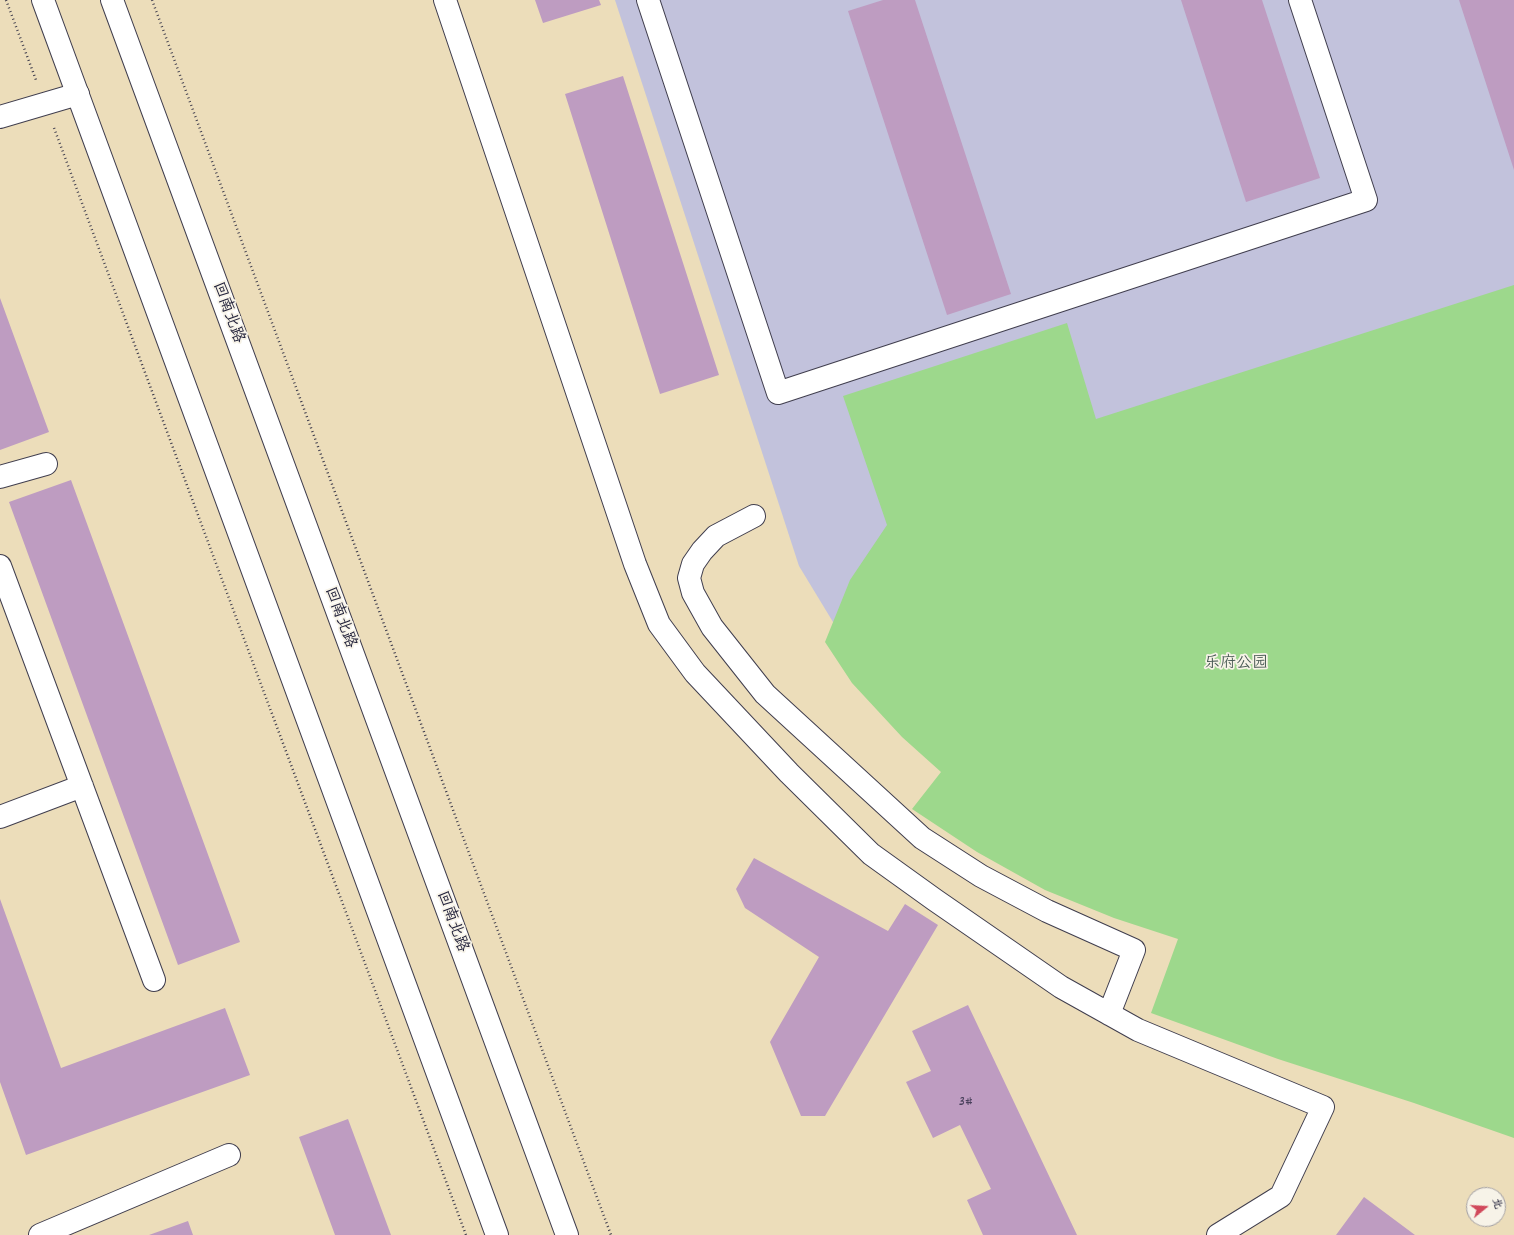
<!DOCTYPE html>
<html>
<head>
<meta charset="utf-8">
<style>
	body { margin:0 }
	#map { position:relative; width:1514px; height:1235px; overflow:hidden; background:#ecddba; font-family:Dekko,"LXGW WenKai TC",sans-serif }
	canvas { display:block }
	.north { position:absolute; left:1466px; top:1187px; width:40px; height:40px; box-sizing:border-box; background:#f7f3e8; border:1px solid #a29fa3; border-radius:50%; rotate:72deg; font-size:11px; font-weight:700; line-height:16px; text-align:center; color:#22223b }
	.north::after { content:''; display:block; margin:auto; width:14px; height:18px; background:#d1495b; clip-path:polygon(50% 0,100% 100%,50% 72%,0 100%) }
</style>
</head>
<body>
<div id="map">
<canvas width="1514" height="1235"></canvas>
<div class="north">北</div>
</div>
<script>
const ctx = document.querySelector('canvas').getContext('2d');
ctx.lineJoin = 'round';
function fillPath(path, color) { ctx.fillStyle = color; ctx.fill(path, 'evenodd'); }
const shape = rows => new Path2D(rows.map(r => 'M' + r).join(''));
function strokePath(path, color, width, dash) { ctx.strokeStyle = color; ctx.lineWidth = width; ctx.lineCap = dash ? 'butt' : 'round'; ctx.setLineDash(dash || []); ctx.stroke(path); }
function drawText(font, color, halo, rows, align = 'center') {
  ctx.font = font + ' Dekko,"LXGW WenKai TC",sans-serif'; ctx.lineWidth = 3.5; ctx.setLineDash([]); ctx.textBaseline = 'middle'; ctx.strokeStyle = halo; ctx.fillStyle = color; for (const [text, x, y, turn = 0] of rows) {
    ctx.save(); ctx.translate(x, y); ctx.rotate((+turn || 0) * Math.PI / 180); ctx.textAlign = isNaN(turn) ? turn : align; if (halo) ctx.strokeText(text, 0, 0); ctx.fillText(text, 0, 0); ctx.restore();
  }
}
fillPath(shape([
	[615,0,1514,0,1514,1052,867,678,799,566]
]), '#c2c2dc');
fillPath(shape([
	[1514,285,1514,1138,1414,1103,1278,1059,1151,1013,1178,939,1114,918,1045,890,977,852,912,809,941,772,902,737,852,683,825,642,850,580,887,525,843,396,1067,323,1096,419]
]), '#9dd88c');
fillPath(shape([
	[535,0,599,0,601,5,543,23],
	[883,0,915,0,1011,294,947,315,848,11],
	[1181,0,1262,0,1320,178,1246,202],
	[1459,0,1514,0,1514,170],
	[623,76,719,375,660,394,565,94],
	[0,298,49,432,0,450],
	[71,480,240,942,178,965,9,502],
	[754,858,888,931,905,904,938,925,825,1116,801,1116,770,1042,819,957,745,908,736,889],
	[0,899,61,1068,225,1008,250,1075,26,1155,0,1082],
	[968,1005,1077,1235,983,1235,967,1200,991,1189,960,1125,933,1138,906,1082,931,1071,912,1031],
	[348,1119,391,1235,335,1235,299,1137],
	[1364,1197,1415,1235,1336,1235],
	[188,1221,193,1235,149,1235]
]), '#be9cc1');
const minor = shape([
	[445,0,635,564,659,624,695,673,789,773,871,854,935,900,1061,987,1138,1030,1323,1107,1281,1196,1218,1235],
	[648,0,778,393,1366,200,1300,0],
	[0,117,78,94],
	[0,477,46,464],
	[754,516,716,536,702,551,693,564,689,578,693,593,712,627,765,694,922,838,981,876,1047,911,1134,950,1109,1014],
	[0,566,154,980],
	[0,817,82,786],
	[40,1235,229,1155]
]);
const major = shape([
	[43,0,497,1235],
	[112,0,567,1235]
]);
strokePath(minor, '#403e4e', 24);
strokePath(major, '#403e4e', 24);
strokePath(shape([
	[6,0,36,80],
	[152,0,611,1235],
	[54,128,466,1235]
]), '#403e4e', 2.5, [1, 3]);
strokePath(minor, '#fff', 22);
strokePath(major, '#fff', 22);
drawText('14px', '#49405c', null, [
	["3#",966,1103]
]);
drawText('16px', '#22223b', '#f7f3e8', [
	["回南北路",227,313,70],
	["回南北路",339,618,70],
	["回南北路",451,922,70]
]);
drawText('16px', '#475953', '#f7f3e8', [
	["乐府公园",1236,665]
]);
</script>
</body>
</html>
